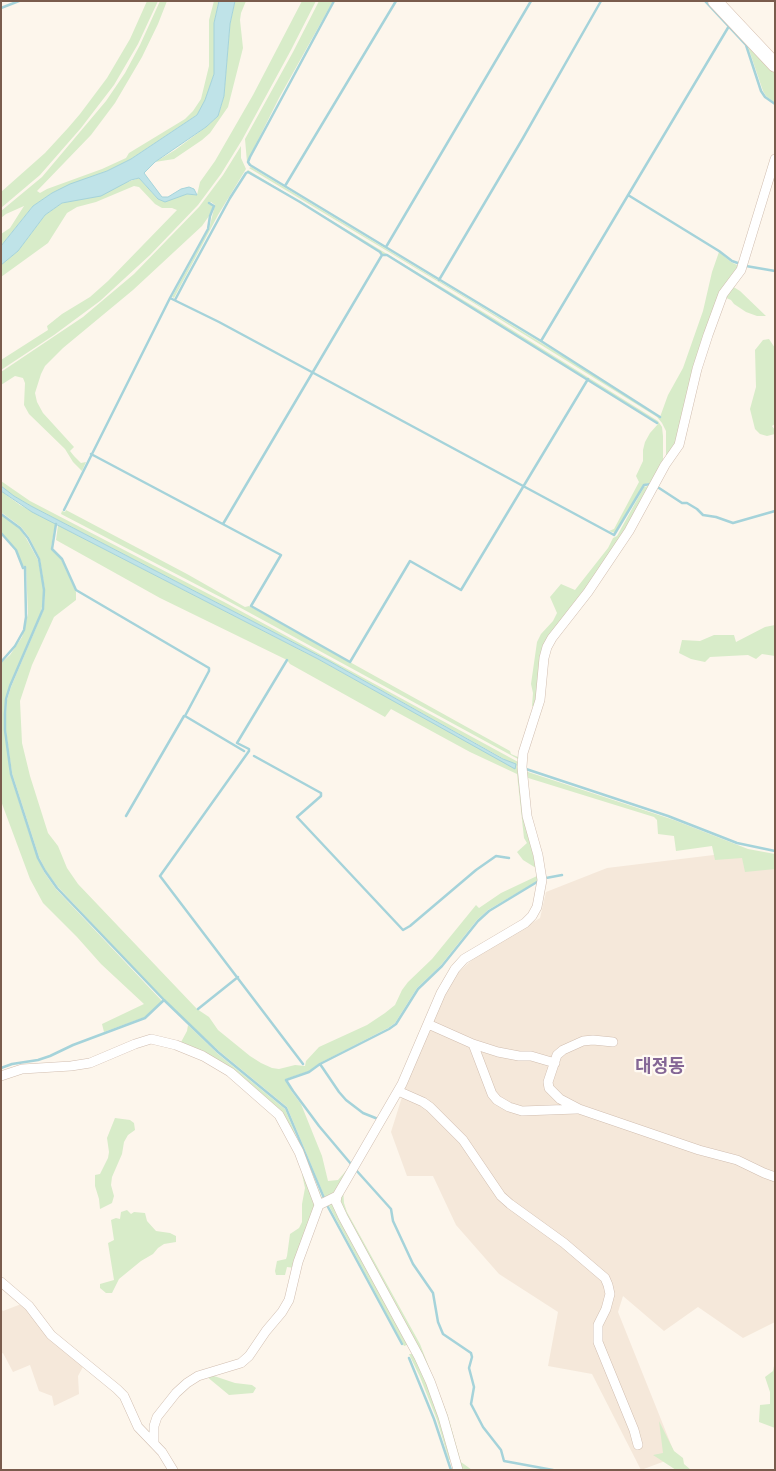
<!DOCTYPE html>
<html>
<head>
<meta charset="utf-8">
<style>
	body { margin:0 }
	#map { position:relative; width:776px; height:1471px; overflow:hidden; background:#fdf6ec; font-family:"Sofia Sans Condensed",sans-serif }
	canvas { display:block }
	.frame { position:absolute; inset:0; border:2px solid #7a5c4d; pointer-events:none }
</style>
</head>
<body>
<div id="map">
<canvas width="776" height="1471"></canvas>
<div class="frame"></div>
</div>
<script>
const ctx = document.querySelector('canvas').getContext('2d');
ctx.lineJoin = 'round';
function fillPath(path, color) { ctx.fillStyle = color; ctx.fill(path, 'evenodd'); }
const shape = rows => new Path2D(rows.map(r => 'M' + r).join(''));
function strokePath(path, color, width, dash) { ctx.strokeStyle = color; ctx.lineWidth = width; ctx.lineCap = dash ? 'butt' : 'round'; ctx.setLineDash(dash || []); ctx.stroke(path); }
function drawText(font, color, halo, rows, align = 'center') {
  ctx.font = font + ' "Sofia Sans Condensed","Noto Sans KR",sans-serif'; ctx.lineWidth = 4.5; ctx.setLineDash([]); ctx.textBaseline = 'middle'; ctx.strokeStyle = halo; ctx.fillStyle = color; for (const [text, x, y, turn = 0] of rows) {
    ctx.save(); ctx.translate(x, y); ctx.rotate((+turn || 0) * Math.PI / 180); ctx.textAlign = isNaN(turn) ? turn : align; if (halo) ctx.strokeText(text, 0, 0); ctx.fillText(text, 0, 0); ctx.restore();
  }
}
fillPath(shape([
	[730,853,775,861,775,1322,743,1338,698,1307,664,1331,623,1296,618,1312,676,1457,641,1470,592,1374,548,1366,558,1312,499,1274,456,1225,433,1176,407,1176,391,1132,418,1046,442,987,474,958,540,918,546,892,607,868],
	[24,1303,84,1365,78,1376,79,1394,54,1406,52,1396,39,1391,30,1365,13,1372,3,1353,1,1354,1,1309,3,1311]
]), '#f5e8da');
fillPath(shape([
	[147,1,158,1,138,44,114,85,81,128,40,175,1,208,1,192,45,153,68,128,80,114,107,78,130,39],
	[160,1,167,1,158,24,142,57,115,103,91,135,37,191,40,193,47,189,102,169,126,158,129,153,185,119,193,111,201,99,209,66,209,20,214,1,219,1,214,23,214,74,205,101,197,115,131,159,107,171,52,193,33,206,1,246,1,234,10,228,24,206,6,214,1,218,1,211,42,177,106,101,125,73,140,45],
	[235,1,246,1,241,13,240,20,243,48,228,107,210,133,202,140,174,159,155,162,175,150,206,127,218,116,224,96,230,24],
	[302,1,316,1,291,50,242,140,221,174,198,205,150,255,100,301,54,335,1,370,1,360,48,330,47,326,62,314,90,297,108,281,177,210,172,208,162,208,155,204,139,187,134,186,96,202,77,207,67,213,48,243,1,277,1,265,18,251,45,215,62,203,80,198,139,178,158,199,187,194,197,195,200,182,215,161,253,95],
	[319,1,333,1,279,98,247,162,245,139,293,52],
	[707,1,711,1,775,69,775,103,766,96,763,91,747,44],
	[241,146,241,158,246,169,218,215,174,298,172,297,209,229,215,205,211,202,209,204,213,206,209,216,202,226,133,290,63,348,45,366,41,374,35,393,37,402,43,413,74,447,70,451,74,456,81,463,86,462,82,471,73,462,65,449,29,414,24,405,25,383,23,378,15,376,1,385,1,372,83,317,134,274,199,207,223,175],
	[251,167,591,373,660,417,668,395,683,368,703,311,712,272,719,252,731,262,739,266,720,295,680,434,666,461,666,431,662,423,657,417,472,302,249,168],
	[248,170,493,318,658,421,662,427,663,436,663,465,652,484,648,483,643,485,615,533,609,531,614,529,639,482,636,476,643,461,643,450,645,442,650,433,658,424,657,422,386,254,382,254,330,220,247,171],
	[732,286,740,291,766,316,757,316,746,312,734,304,731,300,724,297],
	[769,339,775,348,775,424,772,426,775,430,775,434,767,436,760,434,755,429,750,409,756,387,755,350,763,340],
	[1,481,30,501,226,603,520,763,541,879,488,910,477,920,441,965,417,988,395,1023,388,1028,320,1063,309,1071,286,1079,292,1092,301,1104,322,1156,328,1181,338,1180,351,1165,336,1193,326,1200,287,1107,219,1051,164,1000,58,887,46,871,39,857,12,773,6,730,6,714,7,700,11,687,44,609,45,590,40,559,29,537,21,527,1,512,1,491,20,505,56,524,54,530,51,548,61,559,76,592,76,600,54,617,32,665,20,701,22,743,30,776,48,833,58,846,67,868,78,884,197,1009,209,1017,218,1030,250,1056,261,1063,272,1068,279,1069,295,1065,305,1066,306,1061,319,1047,367,1025,385,1013,395,1005,402,990,408,982,432,959,476,905,479,908,501,893,537,876,536,868,523,860,517,852,527,843,524,838,517,774,470,752,391,709,385,717,290,664,287,660,160,598,56,540,58,525,318,659,515,768,511,763,329,661,31,506,14,496,1,486],
	[648,486,650,486,627,530,545,645,541,662,538,700,521,758,518,759,228,601,61,514,62,511,65,512,66,510,187,574,245,607,249,606,510,751,511,754,518,757,534,707,532,706,533,693,531,684,537,642,541,634,553,621,557,613,550,597,561,584,575,590,608,548,613,538,617,536,644,487],
	[1,515,20,529,26,538,38,560,43,586,43,601,41,612,10,685,6,699,4,714,10,774,30,836,44,872,56,889,162,1001,145,1017,104,1032,102,1024,144,1004,101,964,77,937,43,903,30,879,1,801,1,663,10,655,22,637,28,614,26,566,23,566,16,550,1,532],
	[775,625,775,656,762,654,756,659,748,655,710,657,705,662,691,659,679,653,682,640,700,641,714,635,734,635,736,642,765,627],
	[525,771,674,820,748,849,775,854,775,869,745,872,742,858,715,860,712,846,676,851,674,836,658,834,657,820,654,817,525,777],
	[188,1025,218,1054,285,1109,323,1200,321,1200,300,1150,255,1090,180,1044,187,1031],
	[115,1118,130,1120,134,1123,135,1130,128,1135,124,1142,122,1154,112,1177,111,1185,114,1196,112,1203,100,1209,99,1199,95,1186,95,1175,100,1174,108,1158,109,1152,107,1138],
	[304,1170,317,1205,295,1268,287,1267,285,1275,276,1275,275,1271,277,1261,286,1259,287,1256,290,1234,299,1228,302,1222,302,1204,305,1188,302,1174],
	[343,1189,344,1203,347,1212,420,1344,448,1416,461,1462,472,1470,465,1470,461,1467,445,1417,341,1204,341,1196],
	[332,1203,408,1343,407,1345,404,1346,328,1204],
	[127,1210,131,1214,134,1212,145,1213,147,1221,156,1231,170,1233,176,1236,176,1242,164,1244,158,1248,153,1254,141,1261,119,1279,112,1293,106,1293,100,1288,100,1284,114,1280,108,1243,114,1240,111,1220,116,1218,120,1219,121,1212],
	[409,1354,412,1354,416,1360,434,1400,453,1459,449,1460,437,1420,420,1377],
	[775,1361,775,1428,759,1422,760,1405,770,1404,770,1392,765,1377,773,1371],
	[211,1375,235,1383,252,1385,256,1388,253,1393,229,1395,206,1376],
	[659,1421,674,1451,683,1458,684,1464,691,1470,676,1470,653,1455,663,1453]
]), '#d8ecc9');
const water = shape([
	[219,1,235,1,230,24,224,96,218,116,206,127,155,162,144,173,162,197,168,197,181,189,189,187,194,189,197,195,187,194,165,202,158,199,139,178,131,180,101,196,62,203,45,215,18,251,1,265,1,246,33,206,52,193,70,184,107,171,131,159,197,115,205,100,214,74,214,23,219,1],
	[1,486,14,496,31,506,329,661,503,759,516,764,515,769,318,659,32,512,1,491,1,486]
]);
fillPath(water, '#bfe3e8');
strokePath(water, '#a5d3da', 1);
strokePath(shape([
	[334,1,250,157,248,162,250,165,541,341,660,417],
	[705,1,746,45,761,91,765,97,775,104],
	[1,8,19,1],
	[285,186,396,1],
	[628,195,719,251,732,261,746,266,775,271],
	[386,247,531,1],
	[439,280,523,138,601,1],
	[170,298,219,322,614,535,644,485,651,484],
	[175,300,186,279,230,198,246,173,248,172,300,202,380,252,382,255,387,255,657,423],
	[541,341,729,26],
	[91,454,281,555,251,606,350,662,410,561,461,590,588,379],
	[656,486,682,503,687,503,697,509,703,515,716,517,733,523,775,511],
	[64,510,170,298,208,229,210,216,214,206,209,203],
	[1,514,20,528,28,538,39,559,44,590,43,609,10,686,6,699,5,714,5,730,11,774,38,858,45,871,57,888,164,1000,218,1052,286,1108,324,1198],
	[56,524,52,549,62,559,76,590,209,668,209,671,185,716,244,751],
	[223,524,382,255],
	[1,533,16,550,23,568],
	[287,660,237,743,249,749,249,751,160,876,303,1064],
	[1,662,15,646,24,630,26,617,25,567],
	[254,756,321,793,321,796,297,817,403,930,410,926,476,870,496,856,509,858],
	[526,769,668,816,737,843,775,851],
	[126,816,184,716],
	[546,878,562,875],
	[198,1009,238,977],
	[320,1064,339,1092,346,1100,363,1113,378,1119],
	[1,1068,12,1064,38,1060,50,1056,73,1045,145,1018,164,1000],
	[351,1164,319,1126,293,1091,286,1080,309,1072,320,1064,389,1029,396,1024,418,989,442,966,478,921,489,911,537,882],
	[356,1170,391,1209,393,1221,413,1264,433,1293,438,1322,443,1334,471,1353,472,1357,469,1368,474,1387,471,1404,483,1427,501,1450,504,1461,553,1470],
	[328,1207,402,1344],
	[409,1358,434,1419,451,1470]
]), '#a5d3da', 2.5);
const street = shape([
	[428,1024,473,1044,498,1052,519,1056,531,1056,555,1063],
	[613,1042,593,1040,583,1041,563,1050,557,1055,548,1082,549,1088,560,1099,579,1109,699,1150,737,1160,764,1173,775,1177],
	[473,1044,492,1094,497,1100,509,1107,522,1111,577,1109],
	[1,1076,22,1069,71,1066,90,1063,135,1044,151,1039,176,1045,203,1056,230,1072,279,1115,299,1152,319,1205],
	[398,1091,423,1102,430,1107,463,1140,501,1196,510,1204,564,1243,605,1278,608,1285,610,1294,606,1309,598,1325,598,1342,634,1430,638,1445],
	[1,1282,29,1306,51,1335,117,1389,124,1396,138,1427,162,1452,173,1470],
	[154,1442,154,1426,157,1417,176,1393,187,1383,198,1376,241,1363,249,1356,266,1331,282,1312,289,1300,298,1262,319,1205,337,1196],
	[458,1470,443,1417,430,1381,419,1357,343,1217,336,1202,337,1196,402,1084,441,993,455,969,464,959,525,923,532,916,537,907,542,880,538,855,527,816,522,767,523,753,540,700,544,658,547,647,552,638,588,592,629,531,665,465,679,445,697,369,708,335,723,294,741,270,775,159]
]);
const secondary = shape([
	[715,1,775,65]
]);
strokePath(street, '#d1beb0', 10);
strokePath(secondary, '#d6c0b0', 15);
strokePath(street, '#fff', 9);
strokePath(secondary, '#fff', 14);
drawText('bold 18px', '#846695', '#fffaf3', [
	["대정동",660,1067]
]);
</script>
</body>
</html>
